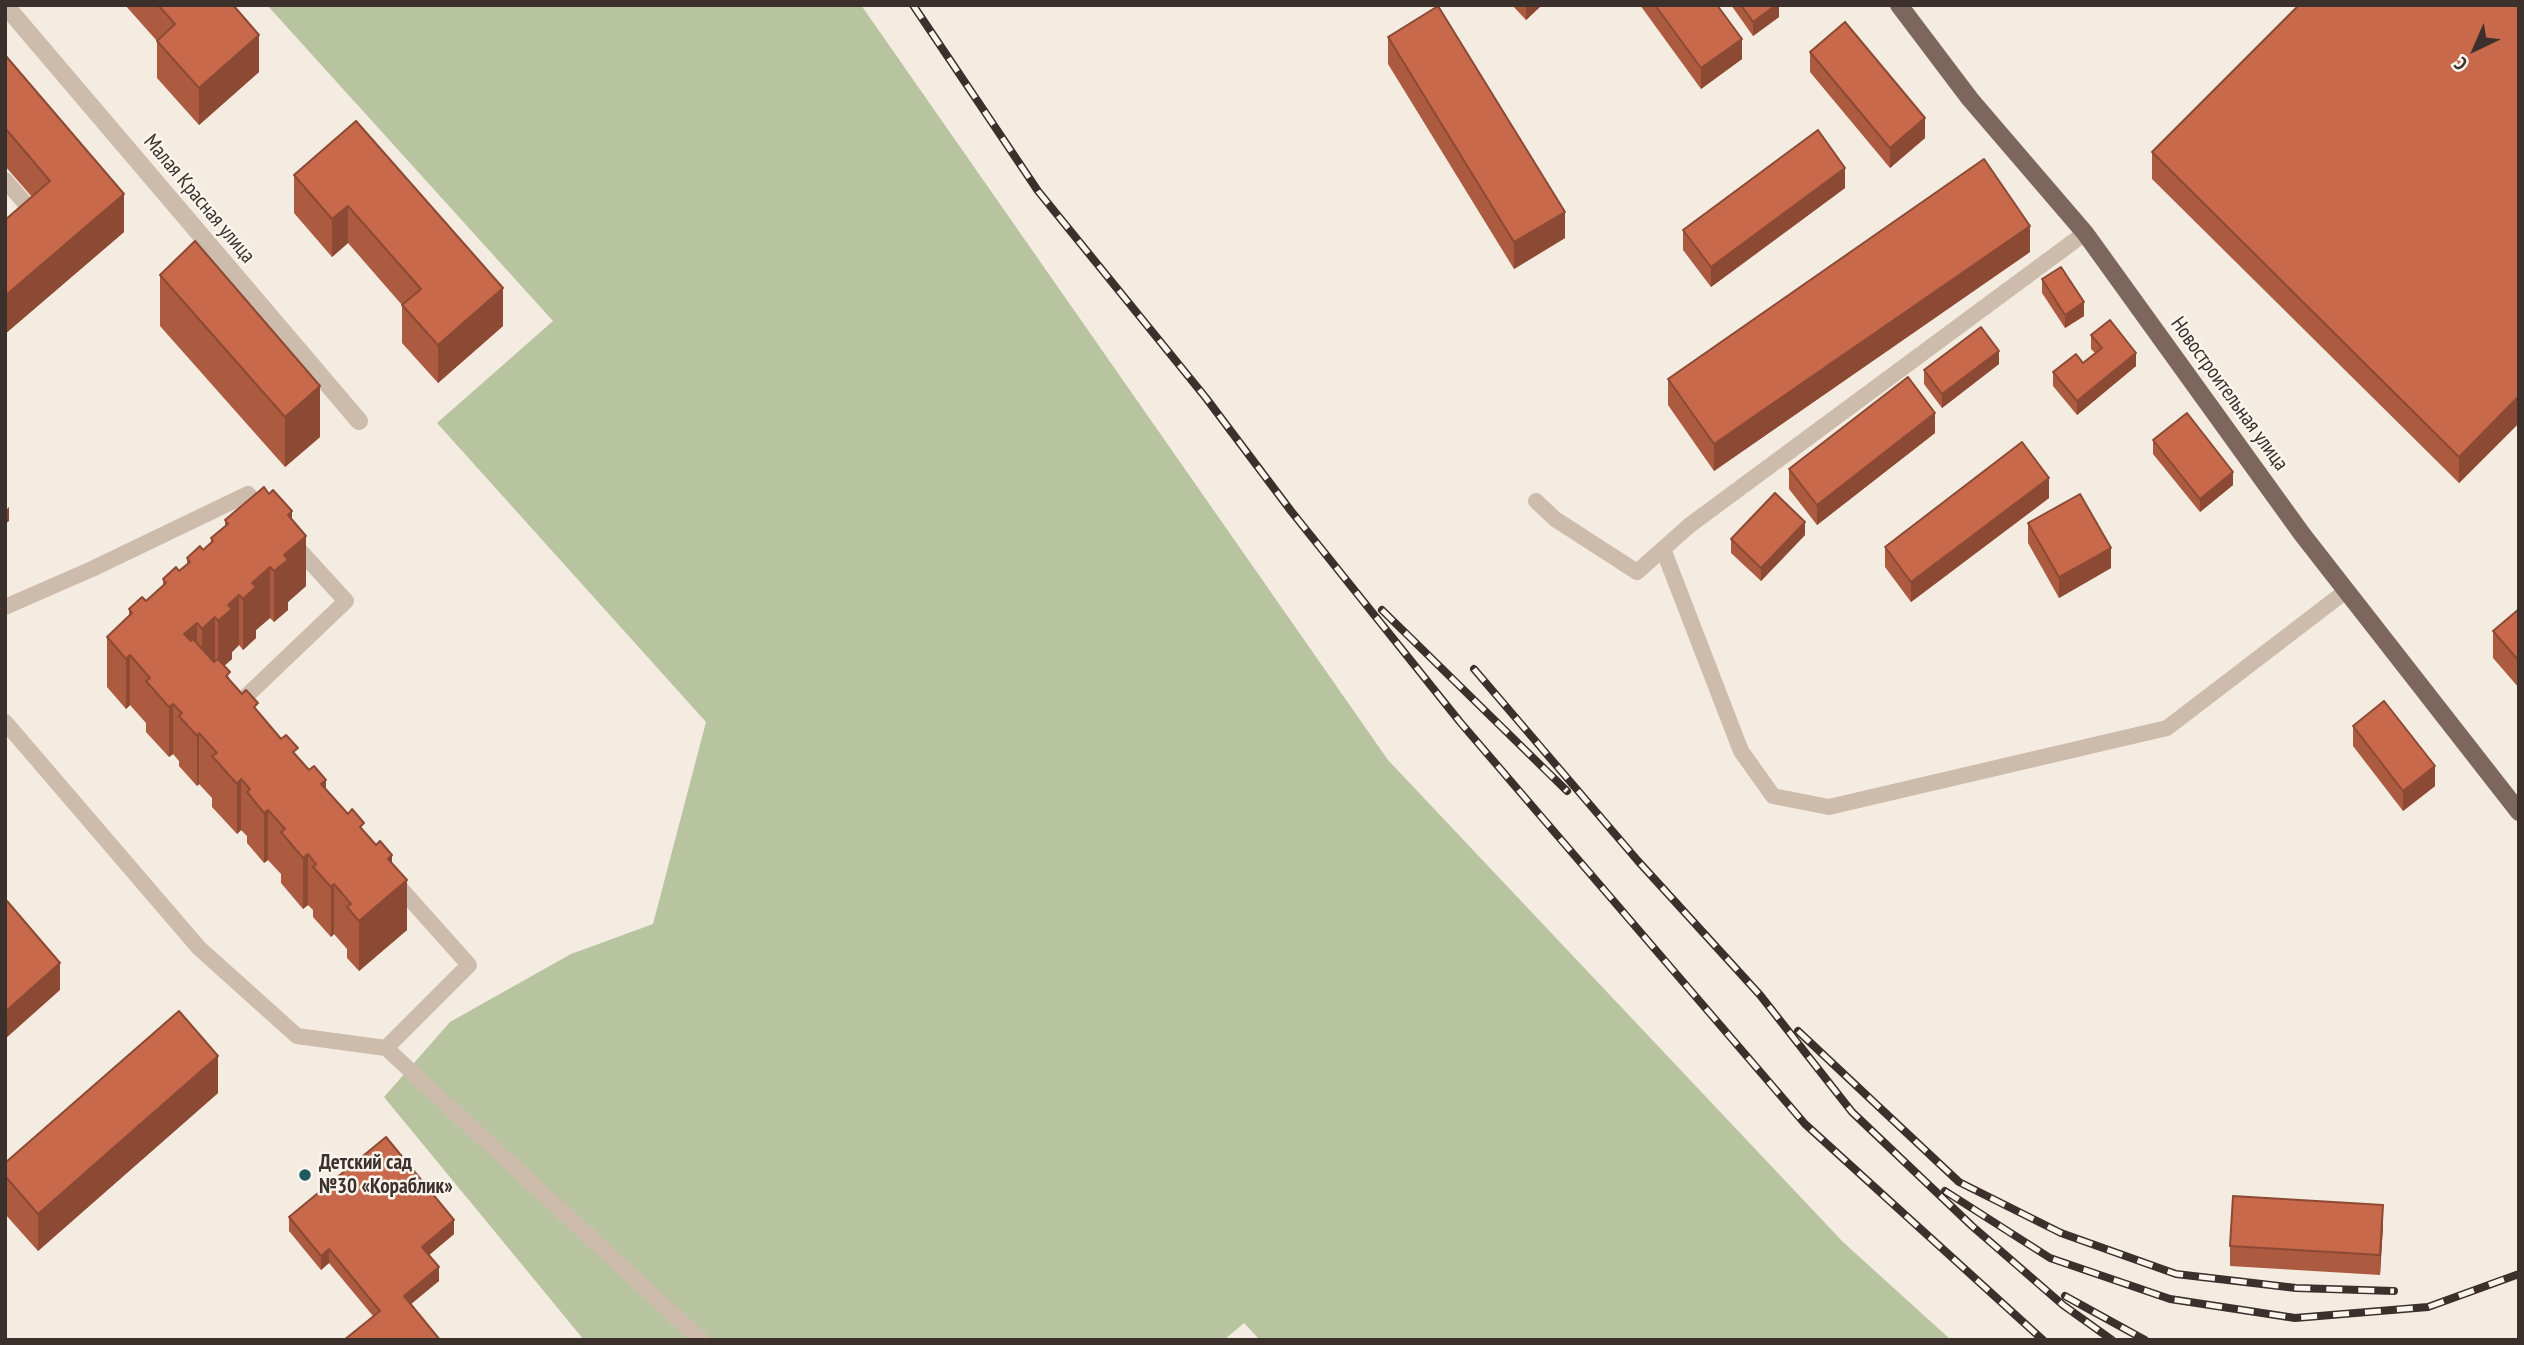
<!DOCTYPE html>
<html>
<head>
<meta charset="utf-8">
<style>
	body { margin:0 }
	#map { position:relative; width:2524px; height:1345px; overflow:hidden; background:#f4ebe1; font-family:"PT Sans Narrow",sans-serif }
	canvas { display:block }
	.frame { position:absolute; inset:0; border:7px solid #3b302b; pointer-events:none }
	.north { position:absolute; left:2440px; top:14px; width:70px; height:70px; -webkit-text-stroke:5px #fbf5ee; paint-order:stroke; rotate:224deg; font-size:19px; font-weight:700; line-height:28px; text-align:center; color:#3b302b }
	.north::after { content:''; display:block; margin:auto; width:24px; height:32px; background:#3b302b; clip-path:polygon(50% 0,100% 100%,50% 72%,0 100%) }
</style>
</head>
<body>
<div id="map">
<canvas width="2524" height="1345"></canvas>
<div class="frame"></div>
<div class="north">С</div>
</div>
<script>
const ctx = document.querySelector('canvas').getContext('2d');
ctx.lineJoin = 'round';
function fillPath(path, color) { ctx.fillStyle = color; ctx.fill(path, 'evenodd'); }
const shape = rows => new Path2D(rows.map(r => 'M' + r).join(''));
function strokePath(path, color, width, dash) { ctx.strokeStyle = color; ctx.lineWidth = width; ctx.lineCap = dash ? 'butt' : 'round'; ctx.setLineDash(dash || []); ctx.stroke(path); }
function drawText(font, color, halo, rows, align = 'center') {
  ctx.font = font + ' "PT Sans Narrow",sans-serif'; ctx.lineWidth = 5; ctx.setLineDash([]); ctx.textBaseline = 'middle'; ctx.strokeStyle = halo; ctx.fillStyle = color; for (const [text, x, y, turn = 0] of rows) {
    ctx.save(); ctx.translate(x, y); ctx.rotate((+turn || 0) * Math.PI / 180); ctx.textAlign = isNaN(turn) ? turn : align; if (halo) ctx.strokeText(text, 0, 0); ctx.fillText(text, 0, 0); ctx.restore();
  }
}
fillPath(shape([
	[267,5,861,5,1388,760,1843,1242,1951,1340,1260,1340,1244,1323,1224,1340,584,1340,384,1097,450,1022,571,954,653,924,706,722,437,423,553,321]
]), '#b8c4a0');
strokePath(shape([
	[5,180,38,218,5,246],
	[1536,501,1555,519,1637,572,1690,525,2085,233],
	[1663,549,1741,751,1773,796,1829,807,2167,728,2346,591],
	[5,607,92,569,248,494,265,513],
	[240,709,237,705,346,601,292,542],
	[5,722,199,948,297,1036,386,1048,701,1340],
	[386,1048,469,965,393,880]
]), '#cdbbac', 16);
strokePath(shape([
	[5,5,359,421]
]), '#cdbbac', 18);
strokePath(shape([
	[1899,5,1970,99,2085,233,2302,534,2519,812]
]), '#7d675c', 18);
const rail = shape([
	[913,5,1038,191,1206,398,1291,511,1460,722,1805,1124,2043,1340],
	[1382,610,1567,791],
	[1474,669,1638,861,1760,995,1852,1112,1972,1226,2063,1305,2112,1340],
	[1798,1031,1959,1182,2061,1233,2176,1274,2296,1288,2394,1291],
	[1945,1191,2050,1258,2170,1299,2295,1318,2428,1307,2519,1274],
	[2065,1296,2145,1340]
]);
strokePath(rail, '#3b302b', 8);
strokePath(rail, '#fbf5ee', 5, [16]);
fillPath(shape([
	[125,5,233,5,259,72,199,125,157,78,157,41],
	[1512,5,1542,5,1526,20],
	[1640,5,1717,5,1742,59,1701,89],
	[1731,5,1779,5,1779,17,1753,36],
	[2519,5,2519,423,2459,483,2152,179,2152,152],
	[1388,37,1565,238,1514,269,1388,64],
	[1810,52,1925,138,1890,168,1810,72],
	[5,55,124,232,5,334,5,220,32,197,5,166],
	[356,121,503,326,438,383,402,343,402,305,348,243,332,257,294,213,294,175],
	[1845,188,1711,287,1683,250,1683,230],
	[2030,252,1714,471,1668,405,1668,379],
	[160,275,320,437,285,467,160,326],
	[2042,279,2084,316,2065,328,2042,293],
	[2091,335,2136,366,2077,415,2053,386,2053,372,2083,363,2095,353,2091,349],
	[1999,364,1942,408,1924,384,1924,370],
	[1935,433,1817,525,1789,489,1789,469],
	[2153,440,2233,485,2200,512,2153,454],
	[2049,498,1911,602,1885,567,1885,547],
	[225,520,292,520,306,586,288,602,288,610,274,622,270,618,256,630,256,638,243,650,239,645,232,652,232,659,224,666,230,680,392,863,407,930,359,971,347,958,347,949,334,934,331,937,313,917,313,910,308,905,303,909,281,883,281,874,268,860,264,863,247,843,247,836,241,830,237,834,212,807,212,798,199,784,197,786,179,766,179,761,173,754,169,757,146,732,146,723,130,705,126,709,107,687,107,637,129,617,129,609,146,601,163,586,163,579,179,571,187,565,187,558,203,550,211,543,211,538,225,526],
	[2028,523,2111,568,2059,598,2028,543],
	[1805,535,1761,581,1731,553,1731,539],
	[2519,609,2519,688,2493,658,2493,631],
	[2353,726,2435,786,2403,811,2353,746],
	[218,1093,38,1251,5,1214,5,1163],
	[289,1217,454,1234,429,1255,439,1281,373,1316,329,1263,321,1270,289,1231],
	[2383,1225,2380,1275,2230,1266,2230,1246]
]), '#ac5a40');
fillPath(shape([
	[1526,5,1542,5,1526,20],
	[1776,5,1779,5,1779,17,1753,36,1753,22],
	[259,35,259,72,199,125,199,88],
	[1742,39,1742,59,1701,89,1701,68],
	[1925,118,1925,138,1890,168,1890,148],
	[1845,168,1845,188,1711,287,1711,267],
	[124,194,124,232,5,334,5,296],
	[348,206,348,243,332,257,332,219],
	[1565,212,1565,238,1514,269,1514,242],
	[2030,226,2030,252,1714,471,1714,444],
	[503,288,503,326,438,383,438,345],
	[2084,302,2084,316,2065,328,2065,315],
	[1999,351,1999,364,1942,408,1942,394],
	[2136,353,2136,366,2077,415,2077,401],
	[320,386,320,437,285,467,285,417],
	[2519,396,2519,423,2459,483,2459,457],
	[1935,413,1935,433,1817,525,1817,505],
	[2233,472,2233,485,2200,512,2200,499],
	[2049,478,2049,498,1911,602,1911,582],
	[9,507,9,521,5,524,5,511],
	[292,511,292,548,306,536,306,586,288,602,288,610,274,622,274,571,288,515],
	[1805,522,1805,535,1761,581,1761,568],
	[2111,548,2111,568,2059,598,2059,577],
	[270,567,270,618,256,630,256,638,243,650,243,599,252,583],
	[239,595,239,645,232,652,232,659,218,671,218,621,228,605],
	[215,617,215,667,202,679,202,629],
	[197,623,197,673,184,634],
	[130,655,130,705,126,709,126,659],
	[173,704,173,754,169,757,169,707],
	[199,733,199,784,197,786,197,736],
	[2435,766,2435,786,2403,811,2403,791],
	[241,779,241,830,237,834,237,784],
	[326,780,326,830,321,784],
	[268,810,268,860,264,863,264,813],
	[308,854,308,905,303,909,303,858],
	[392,855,392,892,407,880,407,930,359,971,359,921,388,859],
	[334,884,334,934,331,937,331,887],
	[60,963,60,990,5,1039,5,1012],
	[218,1056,218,1093,38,1251,38,1214],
	[2383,1205,2383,1225,2380,1275,2380,1255],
	[454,1220,454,1234,422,1261,422,1247],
	[329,1249,329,1263,321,1270,321,1256],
	[439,1267,439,1281,404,1310,404,1296]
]), '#8c4a34');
const building = shape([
	[158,5,233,5,259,35,199,88,157,41,175,24,158,5],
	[1655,5,1717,5,1742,39,1701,68,1655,5],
	[1741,5,1776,5,1753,22,1741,5],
	[2299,5,2519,5,2519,396,2459,457,2152,152,2299,5],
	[1438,6,1565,212,1514,242,1388,37,1438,6],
	[1845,22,1925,118,1890,148,1810,52,1845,22],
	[5,55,124,194,5,296,5,220,50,181,5,128,5,55],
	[356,121,503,288,438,345,402,305,421,289,348,206,332,219,294,175,356,121],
	[1818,130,1845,168,1711,267,1683,230,1818,130],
	[1984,159,2030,226,1714,444,1668,379,1984,159],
	[195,241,320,386,285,417,160,275,195,241],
	[2061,267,2084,302,2065,315,2042,279,2061,267],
	[2110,320,2136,353,2077,401,2053,372,2076,354,2083,363,2102,348,2091,335,2110,320],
	[1981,327,1999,351,1942,394,1924,370,1981,327],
	[1908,377,1935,413,1817,505,1789,469,1908,377],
	[2187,413,2233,472,2200,499,2153,440,2187,413],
	[2022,442,2049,478,1911,582,1885,547,2022,442],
	[264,487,269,494,273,490,292,511,288,515,306,536,284,555,288,560,274,571,270,567,252,583,256,587,243,599,239,595,228,605,232,609,218,621,215,617,202,629,197,623,184,634,191,641,193,639,214,662,218,659,230,672,226,676,242,694,246,690,258,703,254,707,281,739,286,735,298,748,293,752,309,770,314,766,326,780,321,784,348,814,352,809,364,823,360,827,376,845,380,841,392,855,388,859,407,880,359,921,347,907,351,904,334,884,331,887,313,867,316,864,308,854,303,858,281,832,285,829,268,810,264,813,247,792,250,789,241,779,237,784,212,756,217,753,199,733,197,736,179,716,182,713,173,704,169,707,146,681,150,678,130,655,126,659,107,637,132,613,129,609,142,597,146,601,166,583,163,579,176,567,179,571,190,562,187,558,200,546,203,550,213,541,211,538,228,524,225,520,264,487],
	[1775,493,1805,522,1761,568,1731,539,1775,493],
	[2080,494,2111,548,2059,577,2028,523,2080,494],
	[2519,609,2519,661,2493,631,2519,609],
	[2384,701,2435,766,2403,791,2353,726,2384,701],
	[7,901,60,963,5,1012,5,902,7,901],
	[179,1011,218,1056,38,1214,5,1176,5,1163,179,1011],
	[386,1137,454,1220,422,1247,439,1267,404,1296,440,1340,344,1340,380,1311,329,1249,321,1256,289,1217,386,1137],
	[2233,1196,2383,1205,2380,1255,2230,1246,2233,1196]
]);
fillPath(building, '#c8694b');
strokePath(building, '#8c4a34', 2);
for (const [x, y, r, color] of [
	[305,1175,7,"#1f5a5e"]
]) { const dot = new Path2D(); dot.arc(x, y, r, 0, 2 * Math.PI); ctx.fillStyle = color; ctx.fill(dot); strokePath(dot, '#fbf5ee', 2.5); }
drawText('21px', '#3b302b', '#fbf5ee', [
	["Малая Красная улица",199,199,50],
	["Новостроительная улица",2229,394,54]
]);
drawText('bold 21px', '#3b302b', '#fbf5ee', [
	["Детский сад",319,1163],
	["№30 «Кораблик»",319,1187]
], 'left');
</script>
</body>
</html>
